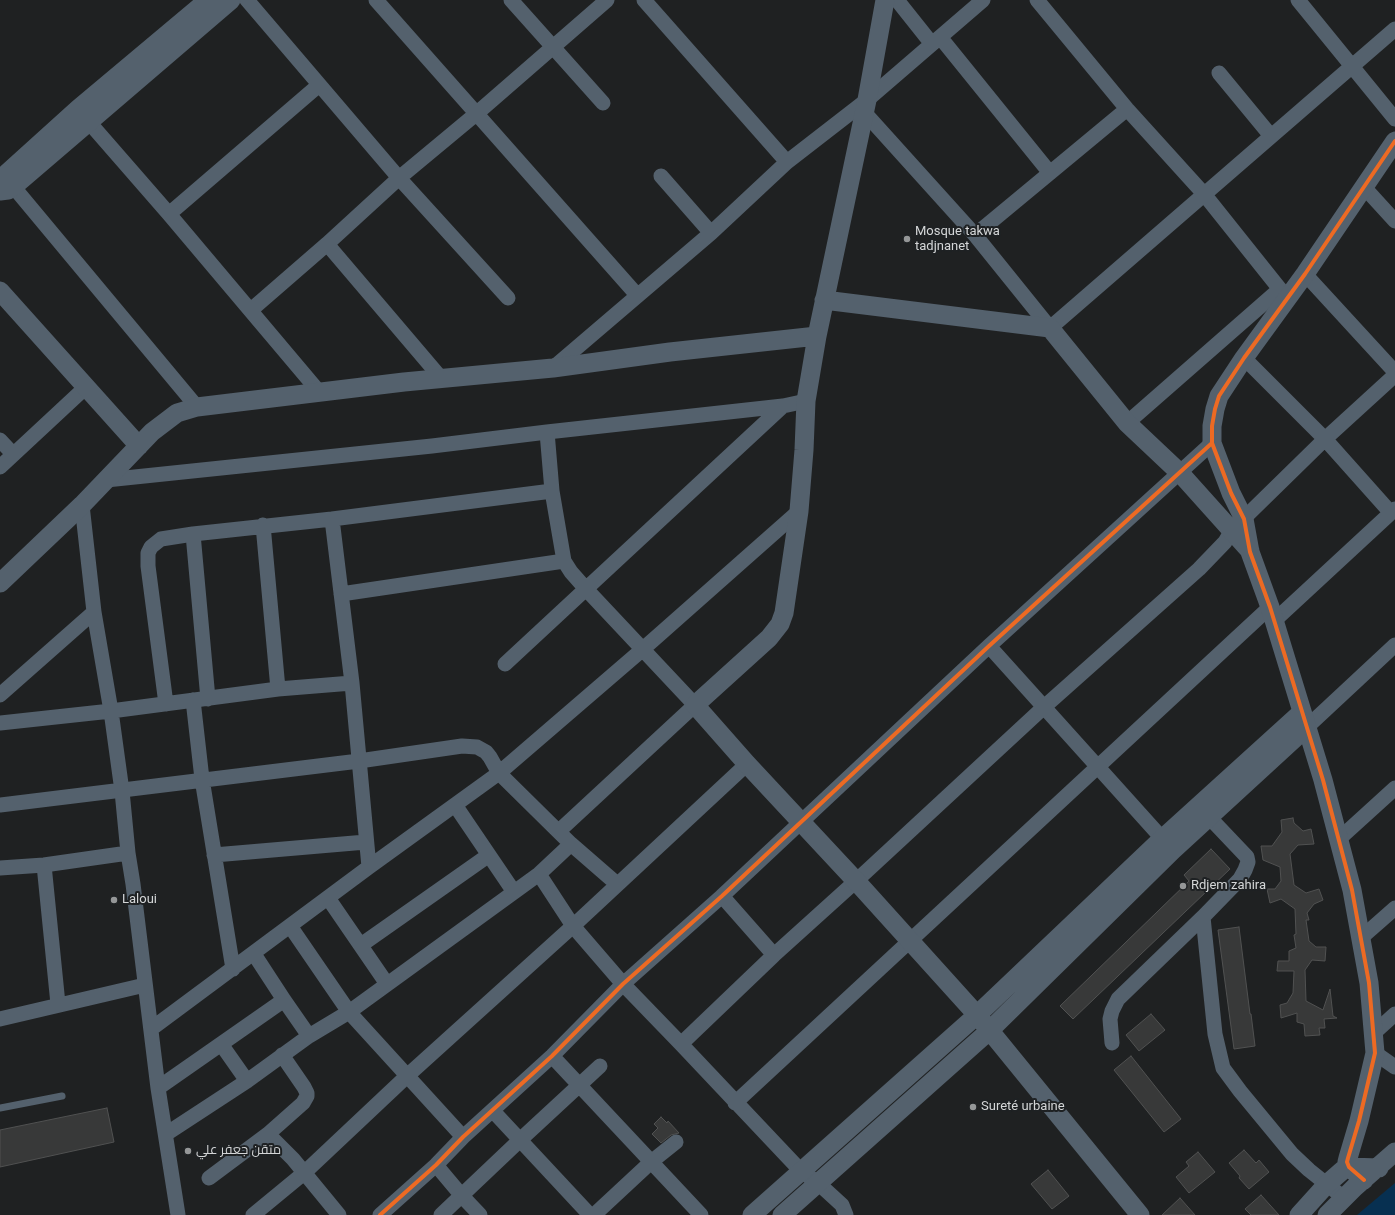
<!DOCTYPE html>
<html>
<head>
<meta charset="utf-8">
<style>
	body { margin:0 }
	canvas { display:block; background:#1f2122 }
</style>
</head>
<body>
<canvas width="1395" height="1215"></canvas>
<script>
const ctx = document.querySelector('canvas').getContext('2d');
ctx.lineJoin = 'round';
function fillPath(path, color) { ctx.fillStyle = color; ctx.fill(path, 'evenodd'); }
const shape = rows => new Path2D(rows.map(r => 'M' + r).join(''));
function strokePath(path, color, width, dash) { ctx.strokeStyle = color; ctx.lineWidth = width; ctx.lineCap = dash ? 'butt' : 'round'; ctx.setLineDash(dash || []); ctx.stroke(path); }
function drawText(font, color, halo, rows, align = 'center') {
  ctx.font = font + ' Roboto,Cairo,sans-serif'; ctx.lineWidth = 4; ctx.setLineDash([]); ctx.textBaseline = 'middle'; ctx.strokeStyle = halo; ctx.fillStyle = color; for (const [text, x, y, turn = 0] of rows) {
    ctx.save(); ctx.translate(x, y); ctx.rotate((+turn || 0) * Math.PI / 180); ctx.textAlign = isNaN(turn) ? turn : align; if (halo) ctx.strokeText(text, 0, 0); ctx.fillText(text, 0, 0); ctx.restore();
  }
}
fillPath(shape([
	[1395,1183,1395,1215,1357,1215]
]), '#073051');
const building = shape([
	[1293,818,1294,823,1303,831,1311,829,1314,844,1298,845,1290,854,1294,885,1306,893,1319,889,1323,900,1314,904,1307,913,1309,920,1306,920,1309,941,1316,947,1326,947,1325,961,1312,960,1305,970,1306,1001,1323,1010,1330,989,1333,1016,1337,1018,1324,1019,1325,1028,1319,1028,1320,1035,1305,1036,1304,1024,1297,1022,1297,1013,1281,1018,1280,1005,1287,1003,1293,993,1294,971,1277,971,1278,961,1289,961,1289,951,1296,948,1294,935,1296,934,1295,909,1281,899,1270,903,1267,889,1275,889,1281,881,1280,867,1263,860,1261,846,1272,846,1282,832,1281,820,1293,818],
	[1211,849,1230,869,1073,1019,1060,1006,1189,881,1184,875,1211,849],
	[1239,927,1250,1014,1251,1014,1255,1046,1234,1049,1218,930,1239,927],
	[1151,1014,1165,1030,1139,1051,1126,1035,1151,1014],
	[1131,1056,1181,1119,1164,1132,1114,1070,1131,1056],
	[107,1108,114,1142,0,1167,0,1130,107,1108],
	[661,1117,667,1123,668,1121,679,1133,671,1135,661,1143,652,1134,658,1128,654,1124,661,1117],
	[1244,1150,1256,1163,1259,1160,1269,1172,1249,1189,1239,1178,1240,1176,1229,1163,1244,1150],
	[1198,1152,1215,1172,1189,1193,1176,1177,1189,1166,1186,1162,1198,1152],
	[1048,1170,1069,1196,1052,1209,1031,1184,1048,1170],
	[1261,1195,1279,1215,1251,1215,1245,1209,1261,1195],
	[1180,1198,1195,1215,1162,1215,1180,1198]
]);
fillPath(building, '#383939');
strokePath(building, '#505151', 1);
strokePath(shape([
	[0,1108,62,1096]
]), '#54616d', 7);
strokePath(shape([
	[247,0,399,178,508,298],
	[376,0,637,295],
	[511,0,603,103],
	[644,0,787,162],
	[897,0,932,44],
	[1037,0,1127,109,1204,194,1287,298],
	[1298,0,1395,119],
	[940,37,1050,173],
	[1219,73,1271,136],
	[864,112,975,235,1050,328,1395,29],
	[81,113,169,214,320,393],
	[661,176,711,233],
	[7,179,197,407],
	[1363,186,1395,221],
	[169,214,319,85],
	[975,235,1127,109],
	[327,244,441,378],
	[1305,274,1395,372],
	[251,310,327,244,399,178,476,114,607,0],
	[1244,358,1325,439,1391,513],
	[553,368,711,233,787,162,867,100,983,0],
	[1127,423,1280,289],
	[547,432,552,491,564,561,571,572,586,589,695,705,559,831],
	[0,440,13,454],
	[0,467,86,387],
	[106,480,432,446,547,432,783,406,806,401],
	[82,505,94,612,111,711,122,791,128,853,133,884,158,1088,178,1215],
	[332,519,352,683,369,867],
	[263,525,278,689],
	[193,534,208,699],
	[341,594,564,561],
	[1274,621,1395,509],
	[989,646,1169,846],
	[505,664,783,406],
	[0,695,94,612],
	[193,700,202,779,233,969],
	[166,704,148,566,148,553,151,547,161,539,193,534,332,519,552,491],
	[0,723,111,711,278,689,352,683],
	[1307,727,1395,645],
	[0,805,359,761,462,746,477,747,486,752,490,757,499,773,571,844,617,884],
	[455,805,514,892],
	[1209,817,1247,857,1248,862,1245,870,1240,879,1203,917,1215,1034,1223,1068,1240,1091,1292,1154,1309,1170,1344,1198],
	[1339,839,1395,788],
	[214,855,366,842],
	[44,865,58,1004],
	[0,868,44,865,128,853],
	[539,874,573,926,623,984,681,1044,801,1171,818,1183,842,1205,846,1215],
	[722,896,774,955],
	[328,898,387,984],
	[290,926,349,1012,463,1137],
	[1361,938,1395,908],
	[361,945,489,855],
	[254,954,284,1000,309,1036],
	[0,1019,145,985],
	[151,1029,369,867,499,773,643,649,799,511],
	[1374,1033,1395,1014],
	[1112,1043,1110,1019,1112,1011,1118,999,1203,917],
	[221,1044,247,1081],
	[681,1044,774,955,856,881,1044,707,1199,569,1225,542,1232,530,1325,439,1395,375],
	[1375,1053,1395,1067],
	[552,1056,701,1215],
	[158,1088,284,1000],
	[735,1103,1270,607],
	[493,1111,590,1215],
	[166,1134,247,1081,309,1036,349,1012,539,874,571,844],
	[268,1134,303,1103,307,1096,307,1093,304,1087,282,1055],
	[436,1165,462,1196,480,1215],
	[209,1178,268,1134,293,1159,339,1215],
	[253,1215,304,1173,407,1076,573,926,747,764],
	[380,1215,436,1165,463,1137,552,1056,623,984,722,896,989,646,1212,443],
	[441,1215,520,1140,600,1066],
	[594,1215,651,1162,676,1142]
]), '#54616d', 15);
strokePath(shape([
	[885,0,867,100,817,336,806,401,804,450,799,511,784,613,780,624,769,638,695,705,747,764,856,881,977,1015,1140,1215],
	[0,182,4,176,78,109,208,0],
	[0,191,8,190,14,186,231,0],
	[0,291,139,446],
	[824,300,1050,328,1127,423,1180,473,1250,551],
	[0,583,82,505,152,432,177,413,197,407,404,382,553,368,670,352,817,336],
	[1364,1180,1349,1167,1347,1162,1348,1158,1359,1121,1375,1053,1369,983,1352,890,1323,780,1270,607,1250,552,1244,519,1231,493,1212,443,1212,426,1215,409,1219,396,1244,358,1305,274,1395,141],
	[752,1215,977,1015,1162,839,1302,712],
	[782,1215,989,1031,1173,850,1307,727],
	[1299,1215,1327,1184,1343,1170,1349,1167,1379,1168],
	[1327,1215,1355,1187,1395,1152]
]), '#54616d', 19);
strokePath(shape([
	[1364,1180,1349,1167,1347,1162,1348,1158,1359,1121,1375,1053,1369,983,1352,890,1323,780,1270,607,1250,552,1244,519,1231,493,1212,443,1212,426,1215,409,1219,396,1244,358,1305,274,1395,141],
	[380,1215,436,1165,463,1137,552,1056,623,984,722,896,989,646,1212,443]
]), '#ed6a23', 4);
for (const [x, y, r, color] of [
	[907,239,4,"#959798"],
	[1183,886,4,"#959798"],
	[114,900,4,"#959798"],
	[973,1107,4,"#959798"],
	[188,1151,4,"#959798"]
]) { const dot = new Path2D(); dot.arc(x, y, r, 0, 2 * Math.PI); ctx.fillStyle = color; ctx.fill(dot); strokePath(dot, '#1e2123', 1.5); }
drawText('13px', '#d4d6d7', '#1e2123', [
	["Mosque takwa",915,232],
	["tadjnanet",915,247],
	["Rdjem zahira",1191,886],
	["Laloui",122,900],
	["Sureté urbaine",981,1107],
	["متقن جعفر علي",196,1151]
], 'left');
</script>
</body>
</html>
